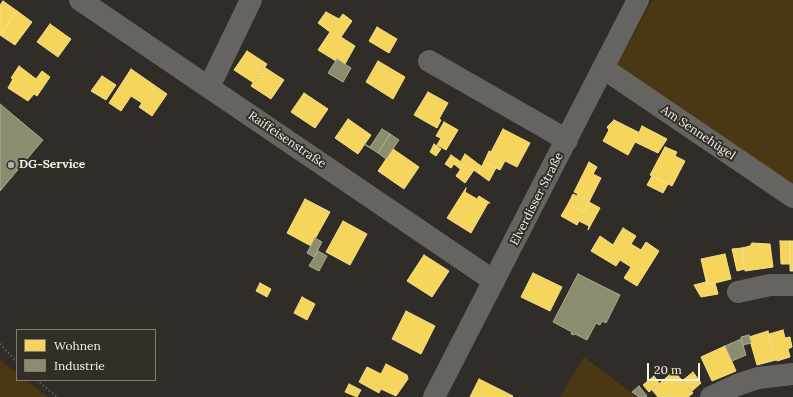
<!DOCTYPE html>
<html>
<head>
<meta charset="utf-8">
<style>
	body { margin:0 }
	#map { position:relative; width:793px; height:397px; overflow:hidden; background:#302d29; font-family:Lora,serif }
	canvas { display:block }
	.legend { position:absolute; left:16px; top:329px; width:140px; height:52px; box-sizing:border-box; background:#332e26; border:1px solid #817c75; margin:0; padding:5px 7px; list-style:none; font-size:12px; color:#f5f2ec }
	.legend li { display:flex; align-items:center; gap:8px; height:20px }
	.legend b { width:20px; border:1px solid #817c75 }
	.scale { position:absolute; left:647px; top:363px; width:53px; height:18px; box-sizing:border-box; border:2px solid #f5f2ec; border-top:0; padding-left:5px; font-size:12px; line-height:14px; white-space:nowrap; color:#f5f2ec; -webkit-text-stroke:3px #332e26; paint-order:stroke }
</style>
</head>
<body>
<div id="map">
<canvas width="793" height="397"></canvas>
<ul class="legend">
<li><b style="height:11px;background:#f6d55c"></b>Wohnen</li>
<li><b style="height:11px;background:#8c8c6e"></b>Industrie</li>
</ul>
<div class="scale">20 m</div>
</div>
<script>
const ctx = document.querySelector('canvas').getContext('2d');
ctx.lineJoin = 'round';
function fillPath(path, color) { ctx.fillStyle = color; ctx.fill(path, 'evenodd'); }
const shape = rows => new Path2D(rows.map(r => 'M' + r).join(''));
function strokePath(path, color, width, dash) { ctx.strokeStyle = color; ctx.lineWidth = width; ctx.lineCap = dash ? 'butt' : 'round'; ctx.setLineDash(dash || []); ctx.stroke(path); }
function drawText(font, color, halo, rows, align = 'center') {
  ctx.font = font + ' Lora,serif'; ctx.lineWidth = 4; ctx.setLineDash([]); ctx.textBaseline = 'middle'; ctx.strokeStyle = halo; ctx.fillStyle = color; for (const [text, x, y, turn = 0] of rows) {
    ctx.save(); ctx.translate(x, y); ctx.rotate((+turn || 0) * Math.PI / 180); ctx.textAlign = isNaN(turn) ? turn : align; if (halo) ctx.strokeText(text, 0, 0); ctx.fillText(text, 0, 0); ctx.restore();
  }
}
fillPath(shape([
	[652,0,793,0,793,190,615,69],
	[584,357,637,397,560,397],
	[0,360,17,373,17,380,26,380,48,397,0,397]
]), '#4a3815');
const homes = shape([
	[3,1,17,11,0,35,0,5,3,1],
	[17,11,32,22,15,45,0,35,17,11],
	[326,12,339,19,343,14,352,21,341,37,355,46,345,64,337,59,336,61,318,50,330,32,318,23,326,12],
	[50,24,71,39,58,57,37,42,50,24],
	[377,27,397,39,389,53,369,41,377,27],
	[247,51,267,64,254,83,234,70,247,51],
	[378,61,405,77,393,99,366,82,378,61],
	[19,66,36,79,42,71,50,77,37,96,34,94,28,101,8,88,13,79,11,78,19,66],
	[264,67,284,80,271,99,251,86,264,67],
	[131,69,167,94,152,116,139,107,142,103,131,96,121,111,109,103,131,69],
	[102,76,116,85,106,100,91,91,102,76],
	[428,92,448,103,439,119,441,120,437,128,414,115,428,92],
	[304,93,328,109,315,128,291,112,304,93],
	[348,119,371,135,358,154,335,138,348,119],
	[614,120,640,133,628,155,603,141,609,130,607,127,614,120],
	[444,122,458,130,446,150,437,145,441,138,436,136,444,122],
	[642,126,667,139,658,153,635,142,642,126],
	[503,129,530,143,517,167,505,161,500,170,484,162,489,151,491,152,503,129],
	[434,144,441,149,436,156,430,152,434,144],
	[665,147,677,152,675,156,685,161,672,186,650,175,665,147],
	[393,149,419,167,404,189,378,171,393,149],
	[465,154,481,166,478,173,461,161,465,154],
	[451,155,464,164,460,169,454,164,451,168,445,164,451,155],
	[484,162,496,168,489,181,478,173,484,162],
	[589,162,597,167,593,174,601,178,584,212,568,204,573,194,577,196,578,194,574,192,589,162],
	[464,164,474,170,465,183,456,176,464,164],
	[652,176,668,184,663,193,647,185,652,176],
	[466,188,465,192,477,199,479,196,490,203,488,203,471,233,447,218,466,188],
	[305,199,330,212,311,246,287,233,305,199],
	[589,202,600,208,588,230,589,226,579,221,577,225,561,216,568,204,584,212,589,202],
	[343,221,367,234,350,265,326,252,343,221],
	[623,228,636,236,631,244,641,250,646,242,659,251,637,286,624,278,631,267,620,260,616,266,591,251,600,236,613,245,623,228],
	[780,241,790,241,790,264,781,264,780,241],
	[790,241,793,241,793,271,790,271,790,241],
	[752,243,770,244,773,267,745,271,742,248,750,246,752,243],
	[742,248,745,269,737,271,732,249,742,248],
	[725,254,731,279,707,285,701,259,725,254],
	[424,255,449,271,432,297,407,281,424,255],
	[533,273,562,287,550,311,521,297,533,273],
	[706,282,707,285,715,283,718,294,701,297,694,285,706,282],
	[260,283,271,289,267,297,256,291,260,283],
	[302,297,315,304,307,320,294,313,302,297],
	[406,311,435,326,421,354,392,339,406,311],
	[783,330,785,338,790,337,792,347,788,349,790,357,777,361,769,334,783,330],
	[768,331,776,360,757,365,749,337,768,331],
	[725,346,736,371,712,381,701,357,725,346],
	[386,364,407,375,408,379,396,396,381,389,379,393,359,382,367,367,381,374,386,364],
	[674,371,693,393,688,397,658,397,652,390,674,371],
	[693,372,701,383,691,392,682,381,693,372],
	[654,376,659,383,649,392,643,385,654,376],
	[479,379,513,396,512,397,470,397,479,379],
	[349,384,361,390,357,397,345,392,349,384]
]);
fillPath(homes, '#f6d55c');
strokePath(homes, '#f6de87', 1);
const industry = shape([
	[337,59,351,68,343,82,328,73,337,59],
	[0,104,43,140,0,191,0,104],
	[382,129,390,134,378,153,364,144,370,147,382,129],
	[390,134,399,140,386,159,378,153,390,134],
	[315,238,322,242,314,257,307,253,315,238],
	[318,251,327,256,319,271,309,266,318,251],
	[578,274,620,295,606,323,602,321,600,325,596,323,587,340,575,334,574,335,571,334,572,332,553,322,578,274],
	[749,335,751,343,743,345,741,337,749,335],
	[741,339,746,355,732,361,725,346,741,339],
	[639,386,647,396,646,397,639,397,632,392,639,386]
]);
fillPath(industry, '#8c8c6e');
strokePath(industry, '#acab94', 1);
strokePath(shape([
	[0,344,17,362],
	[37,380,57,397]
]), '#6a6866', 2.5, [1, 3]);
strokePath(shape([
	[80,0,494,281],
	[429,61,567,140],
	[603,68,793,197],
	[209,87,251,0],
	[738,292,770,285,793,285],
	[711,397,737,385,758,378,793,374]
]), '#666461', 22);
strokePath(shape([
	[434,397,638,0]
]), '#666460', 22);
for (const [x, y, r, color] of [
	[11,165,4,"#b0ada8"]
]) { const dot = new Path2D(); dot.arc(x, y, r, 0, 2 * Math.PI); ctx.fillStyle = color; ctx.fill(dot); strokePath(dot, '#332e26', 1.5); }
drawText('12px', '#f5f2ec', '#332e26', [
	["Am Sennehügel",698,133,34],
	["Raiffeisenstraße",287,140,34],
	["Elverdisser Straße",537,199,-63]
]);
drawText('bold 12px', '#f5f2ec', '#332e26', [
	["DG-Service",19,165]
], 'left');
</script>
</body>
</html>
